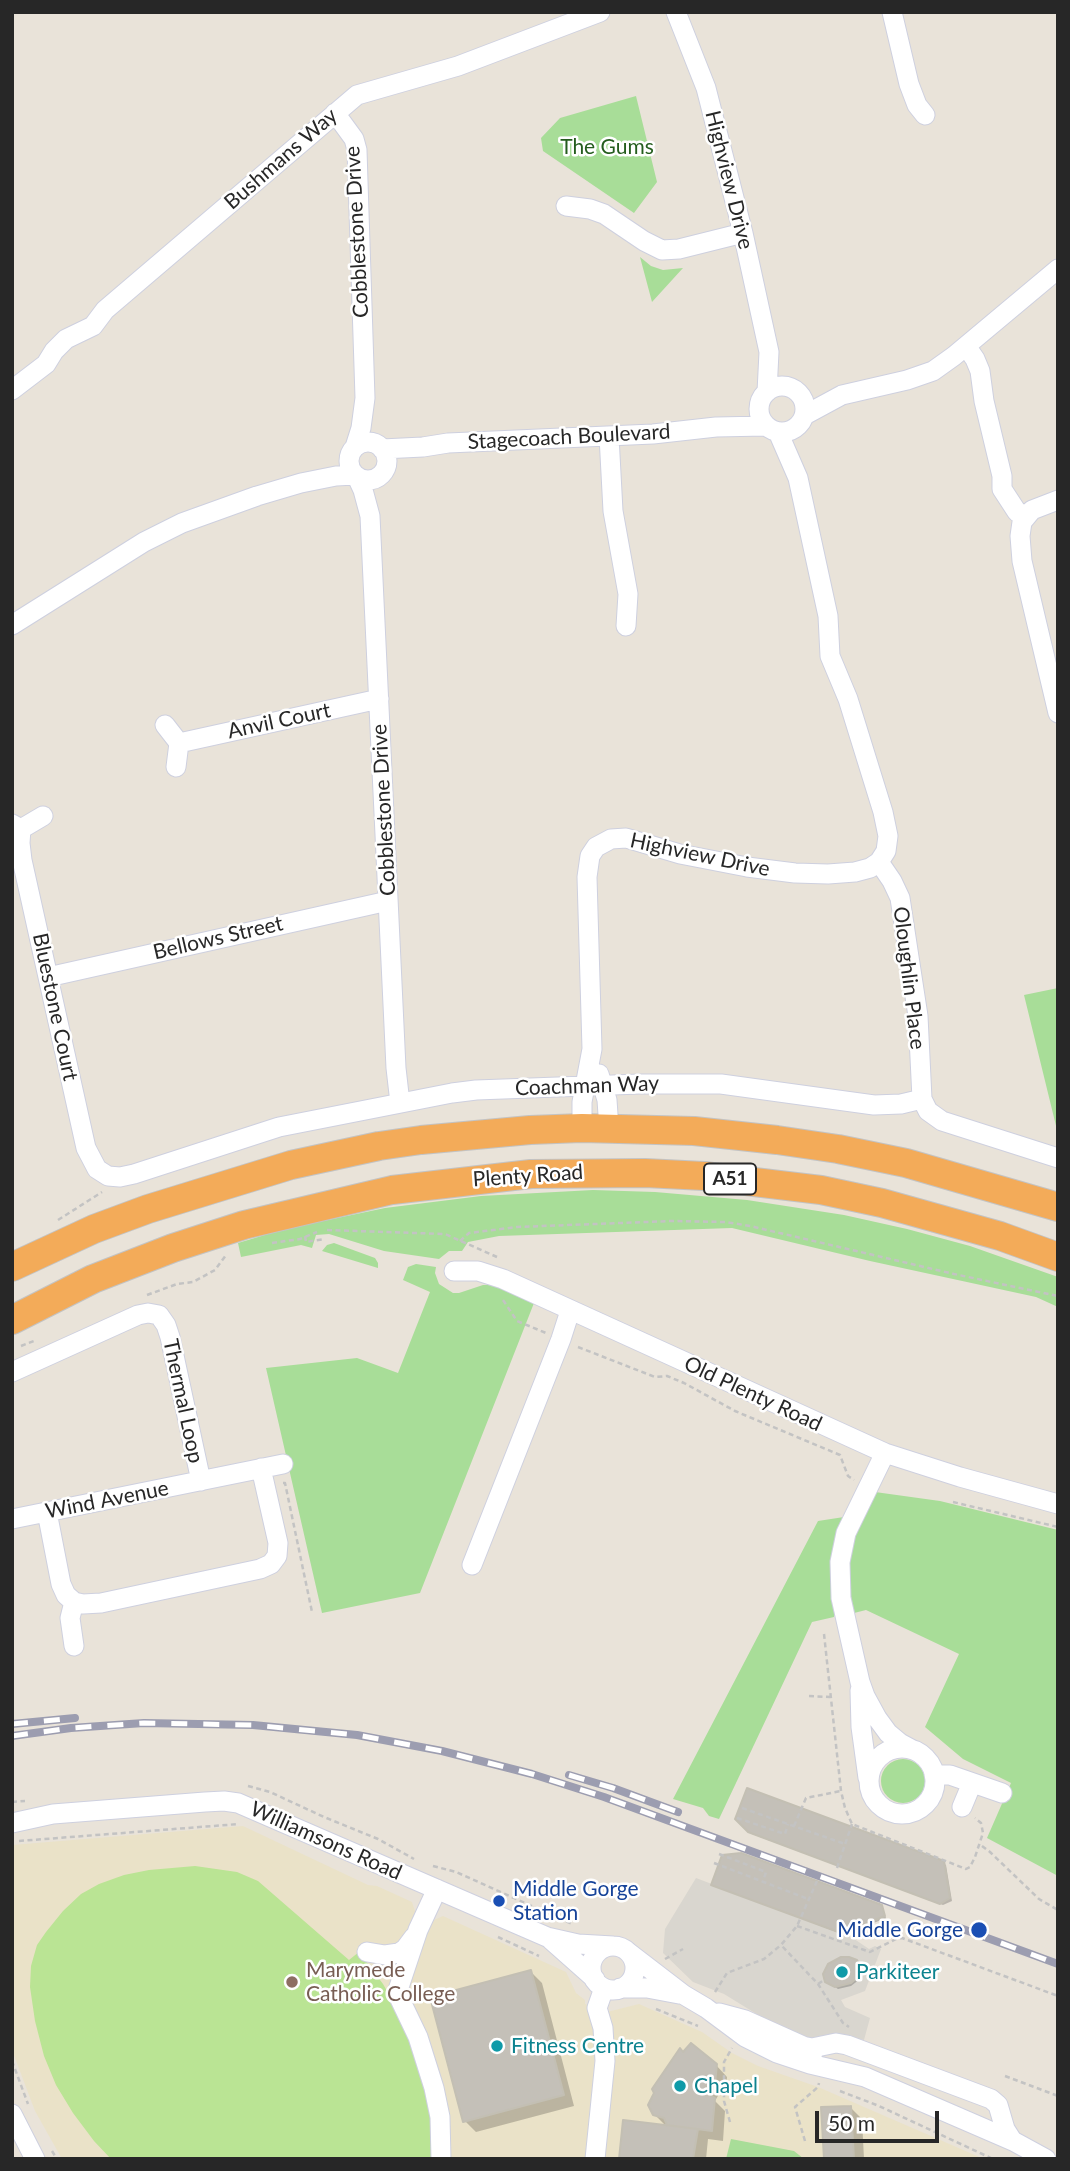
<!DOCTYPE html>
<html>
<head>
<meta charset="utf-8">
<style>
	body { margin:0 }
	#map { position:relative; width:1070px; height:2171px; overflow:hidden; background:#e9e3d9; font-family:Lato,sans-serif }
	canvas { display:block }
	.frame { position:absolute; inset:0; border:14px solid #272727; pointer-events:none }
	.scale { position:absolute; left:815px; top:2111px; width:124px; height:32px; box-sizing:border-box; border:4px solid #272727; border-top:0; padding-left:9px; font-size:21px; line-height:24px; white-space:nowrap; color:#272727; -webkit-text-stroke:5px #fff; paint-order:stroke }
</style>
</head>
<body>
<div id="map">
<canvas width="1070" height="2171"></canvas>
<div class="frame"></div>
<div class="scale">50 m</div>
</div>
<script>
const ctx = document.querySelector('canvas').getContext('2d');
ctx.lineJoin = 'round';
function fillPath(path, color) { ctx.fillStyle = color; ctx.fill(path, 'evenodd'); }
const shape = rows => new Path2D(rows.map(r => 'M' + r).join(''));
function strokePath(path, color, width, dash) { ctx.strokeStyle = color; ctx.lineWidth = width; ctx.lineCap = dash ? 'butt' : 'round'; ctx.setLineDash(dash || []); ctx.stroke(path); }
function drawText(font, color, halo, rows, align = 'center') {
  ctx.font = font + ' Lato,sans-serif'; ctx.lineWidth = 5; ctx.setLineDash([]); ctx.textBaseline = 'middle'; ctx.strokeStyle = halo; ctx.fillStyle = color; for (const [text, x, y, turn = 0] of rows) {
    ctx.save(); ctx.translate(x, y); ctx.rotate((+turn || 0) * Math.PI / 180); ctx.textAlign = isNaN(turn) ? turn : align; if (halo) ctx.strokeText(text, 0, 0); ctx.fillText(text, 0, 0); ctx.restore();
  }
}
fillPath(shape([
	[243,1826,368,1885,377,1886,412,1902,415,1911,424,1916,434,1920,443,1916,566,1972,576,1993,585,2000,585,2004,607,2012,639,2004,702,2032,732,2053,758,2066,818,2087,984,2159,62,2159,35,2111,12,2050,12,1845]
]), '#eae2c8');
fillPath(shape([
	[636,96,657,182,634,213,543,151,541,138,560,118],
	[640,257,651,266,663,270,683,268,652,302],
	[1058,988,1058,1134,1024,995],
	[593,1190,655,1192,747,1200,844,1215,907,1229,970,1246,1058,1277,1058,1307,1036,1297,870,1261,732,1228,499,1236,468,1242,462,1251,449,1251,439,1259,384,1251,329,1234,316,1235,312,1248,301,1245,241,1257,238,1243,285,1229,385,1208,481,1196],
	[334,1243,375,1258,378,1263,378,1268,322,1251,327,1245],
	[416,1264,436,1267,435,1273,439,1284,453,1293,459,1293,483,1285,493,1285,534,1303,420,1593,322,1613,266,1368,357,1358,398,1373,430,1292,403,1280,408,1267],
	[875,1492,940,1501,1058,1530,1058,1876,987,1838,1011,1783,963,1759,925,1727,959,1654,866,1610,854,1613,850,1591,849,1559,857,1529],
	[844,1517,834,1617,812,1622,719,1819,709,1816,703,1808,673,1799,818,1521],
	'881 1781a22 22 0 1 1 44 0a22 22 0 1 1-44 0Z',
	[731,2139,794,2151,804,2159,726,2159]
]), '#a8dd98');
fillPath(shape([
	[195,1866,237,1872,258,1881,349,1960,359,1952,383,1984,405,2022,432,2107,433,2159,111,2159,94,2141,73,2113,56,2085,44,2056,35,2021,30,1987,31,1966,37,1945,46,1932,63,1911,81,1894,99,1884,124,1875,149,1870]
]), '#bae494');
fillPath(shape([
	[696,1878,841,1933,844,1932,869,1949,875,1946,881,1949,865,1991,841,2000,845,2007,870,2018,864,2040,848,2037,808,2041,781,2029,724,1994,693,1982,663,1953,665,1929]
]), '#d9d6cf');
fillPath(shape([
	[737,1818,943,1863,946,1865,952,1901,943,1905,752,1834],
	[713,1884,881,1906,886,1918,844,1935],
	[858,1965,862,1972,860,1979,851,1986,838,1989,828,1982],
	[531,1972,542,1983,574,2106,476,2132,465,2121],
	[716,2065,727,2077,726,2094,719,2094,715,2101,725,2111,723,2141,708,2139,706,2159,621,2159,667,2127,651,2111],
	[850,2107,862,2119,864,2159,826,2159]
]), '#0003');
const building = shape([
	[747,1788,944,1861,950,1898,940,1904,748,1832,735,1819,747,1788],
	[741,1853,882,1905,885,1916,841,1933,711,1885,722,1855,741,1853],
	[841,1957,849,1957,857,1960,860,1966,860,1971,858,1977,851,1983,835,1987,825,1982,823,1974,828,1964,841,1957],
	[531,1970,564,2095,463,2122,430,1997,531,1970],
	[691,2043,717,2064,715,2084,707,2084,703,2091,715,2098,712,2131,667,2125,664,2118,653,2115,648,2105,654,2093,652,2089,680,2048,683,2052,691,2043],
	[851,2106,854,2159,824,2159,821,2107,851,2106],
	[623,2120,698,2129,693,2159,619,2159,623,2120]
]);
fillPath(building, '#c4c0b8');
strokePath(building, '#c3bfb3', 2);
const minor = shape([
	[676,12,706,88,743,233,769,352,767,392],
	[892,12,909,84,917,105,925,115],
	[335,113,354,139,357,150,365,398,361,428,355,447],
	[566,206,590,209,604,214,644,241,662,250,679,249,743,233],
	[966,346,975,359,980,371,984,401,1002,476,1002,489,1017,512,1027,515],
	'759 409a23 23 0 1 1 46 0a23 23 0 1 1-46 0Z',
	[12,390,46,364,54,351,66,339,93,326,105,310,357,95,458,66,600,12],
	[805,415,842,395,907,380,933,371,954,356,1058,269],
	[609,436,613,511,628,594,626,626],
	'349 461a19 19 0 1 1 38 0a19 19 0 1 1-38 0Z',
	[382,449,423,447,448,443,653,434,716,427,765,426],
	[357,477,363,490,370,516,396,1068,400,1103],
	[1058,500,1032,510,1022,522,1020,536,1022,561,1058,713],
	[12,625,144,542,182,523,257,496,301,483,336,476,355,475],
	[165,725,179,743,176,767],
	[179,743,379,699],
	[12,824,21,829,43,816],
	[21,829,20,843,22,860,86,1148,97,1169,108,1176,120,1177,134,1174,279,1127,452,1093,476,1090,640,1084,721,1084,874,1105,901,1104,922,1099,928,1111,942,1121,1058,1158],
	[879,862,892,881,900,898,918,1016,922,1099],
	[48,977,388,901],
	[599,1074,607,1100,609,1129],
	[582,1128,582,1102,592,1049,587,877,590,856,596,847,611,839,626,838,680,854,747,867,795,873,828,874,855,872,870,868,879,862,886,851,888,836,883,812,848,699,830,656,828,616,798,478,778,432],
	[454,1271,478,1271,503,1279,885,1453,960,1477,1058,1504],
	[12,1372,138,1315,148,1313,159,1315,166,1325,170,1337,201,1481],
	[885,1453,846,1533,840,1562,841,1598,860,1682,865,1696,877,1718,888,1733,900,1743,913,1750],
	[47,1512,61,1584,66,1595,74,1602,83,1604,101,1603,260,1569,271,1564,277,1556,278,1543,261,1468],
	[12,1519,283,1464],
	[472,1565,561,1339,570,1311],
	[74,1646,70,1618,74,1602],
	[860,1690,861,1727,868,1778],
	'869 1781a33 33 0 1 1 66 0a33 33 0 1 1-66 0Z',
	[934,1775,950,1775,1002,1793],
	[962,1807,972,1783],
	[12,1823,53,1814,205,1802,224,1801,238,1803,547,1937,578,1944,613,1946],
	[437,1889,418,1930,397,1993,418,2037,434,2088,440,2117,441,2159],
	[551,1940,595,1979],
	'591 1968a22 22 0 1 1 44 0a22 22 0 1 1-44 0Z',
	[367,1952,385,1955,399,1953,405,1949,414,1937],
	[628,1952,684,1995,706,2008,745,2037,777,2053,810,2064,865,2077,1013,2141,1046,2159],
	[620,1988,647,1988,679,1994],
	[719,2013,745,2020,814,2051],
	[802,2046,812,2048,836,2043,847,2045,991,2099,998,2105,1005,2129,1012,2140],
	[12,2114,35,2159],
	[595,2159,605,2061,603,2028,597,2008,604,1988]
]);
const highway = shape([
	[12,1267,94,1229,148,1209,291,1165,379,1146,421,1140,530,1130,582,1128,694,1131,777,1140,838,1149,906,1163,1058,1207],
	[12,1320,93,1279,173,1248,244,1225,392,1190,531,1174,645,1173,704,1176,821,1190,882,1203,1000,1236,1058,1257]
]);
strokePath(minor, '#ced0df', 21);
strokePath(highway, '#c3c3c3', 30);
strokePath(shape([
	[58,1220,102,1192],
	[327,1230,445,1234,497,1257],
	[305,1236,306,1242,325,1239],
	[460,1241,469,1233,517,1227,672,1221,726,1222,750,1226,954,1274,1058,1296],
	[272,1243,300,1239,317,1232],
	[147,1295,177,1284,193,1282,215,1270,226,1255],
	[503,1300,517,1321,546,1333],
	[21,1346,34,1341],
	[578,1347,655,1377,667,1376,684,1383,735,1411,840,1455,848,1476,854,1480],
	[283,1483,285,1483,312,1612],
	[953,1502,1058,1527],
	[824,1634,841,1791,845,1808,852,1824,966,1869,970,1867,975,1857,983,1833,981,1823,975,1818],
	[809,1696,830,1697],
	[248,1786,270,1792,324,1817,378,1839,414,1859],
	[12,1802,25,1801],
	[742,1808,845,1844],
	[737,1818,785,1834,788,1824],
	[794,1826,806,1798,841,1791],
	[19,1841,239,1824],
	[982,1846,990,1852,1039,1899,1058,1910],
	[719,1854,766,1872,763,1881],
	[714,1863,808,1899],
	[433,1866,456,1872,572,1924],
	[837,1868,852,1824],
	[817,1881,797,1926,781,1945,818,1984,843,2023,849,2027],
	[797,1926,870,1952,896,1939,902,1938,1058,1996],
	[498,1937,539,1956],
	[665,1959,683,1949],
	[818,1984,824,1980],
	[715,1992,727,1973,764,1959,781,1945],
	[656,2009,698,2026],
	[12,2061,28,2104],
	[1005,2076,1058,2096],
	[840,2091,879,2106,993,2159],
	[730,2122,724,2101,724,2062,732,2048],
	[805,2141,795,2107,818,2087,819,2083],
	[52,2151,57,2159]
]), '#c3c3c3', 2.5, [5, 3.5]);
strokePath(minor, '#fff', 19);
strokePath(highway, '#f3ab59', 28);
const rail = shape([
	[12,1724,75,1718],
	[12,1736,71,1728,144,1723,253,1725,357,1735,442,1751,532,1774,604,1797,1058,1964],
	[569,1775,613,1788,678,1812]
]);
strokePath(rail, '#9c9db0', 8);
strokePath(rail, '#fff', 5, [16]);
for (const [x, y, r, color] of [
	[499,1901,7,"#1a4fb4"],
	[979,1930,9,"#1a4fb4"],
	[842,1972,7,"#0f9aa8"],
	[292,1982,7,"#8d6e63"],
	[497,2046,7,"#0f9aa8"],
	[680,2086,7,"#0f9aa8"]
]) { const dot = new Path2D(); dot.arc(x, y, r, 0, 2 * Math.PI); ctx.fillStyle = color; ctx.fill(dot); strokePath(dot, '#fff', 2.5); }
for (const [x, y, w] of [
	[730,1179,52]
]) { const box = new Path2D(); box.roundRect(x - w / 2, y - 15.5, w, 31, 5); ctx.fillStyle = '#fff'; ctx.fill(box); strokePath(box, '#272727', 2); }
drawText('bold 19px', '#272727', null, [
	["A51",730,1179]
]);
drawText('21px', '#245d1d', '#fff', [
	["The Gums",607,147]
]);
drawText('21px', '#272727', '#fff', [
	["Bushmans Way",281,159,-41],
	["Highview Drive",729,180,76],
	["Cobblestone Drive",357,232,-93],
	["Stagecoach Boulevard",569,437,-3],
	["Anvil Court",279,721,-12],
	["Cobblestone Drive",384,810,-93],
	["Highview Drive",700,855,12],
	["Bellows Street",218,938,-13],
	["Oloughlin Place",909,978,83],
	["Bluestone Court",55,1007,78],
	["Coachman Way",587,1086,-2],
	["Plenty Road",528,1176,-4],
	["Old Plenty Road",753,1394,25],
	["Thermal Loop",183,1401,78],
	["Wind Avenue",107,1500,-11],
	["Williamsons Road",326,1841,24]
]);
drawText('21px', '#164399', '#fff', [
	["Middle Gorge",513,1889],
	["Station",513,1913],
	["Middle Gorge",963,1930,"right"]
], 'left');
drawText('21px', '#785e54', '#fff', [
	["Marymede",306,1970],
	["Catholic College",306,1994]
], 'left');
drawText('21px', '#0d838f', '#fff', [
	["Parkiteer",856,1972],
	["Fitness Centre",511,2046],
	["Chapel",694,2086]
], 'left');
</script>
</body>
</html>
